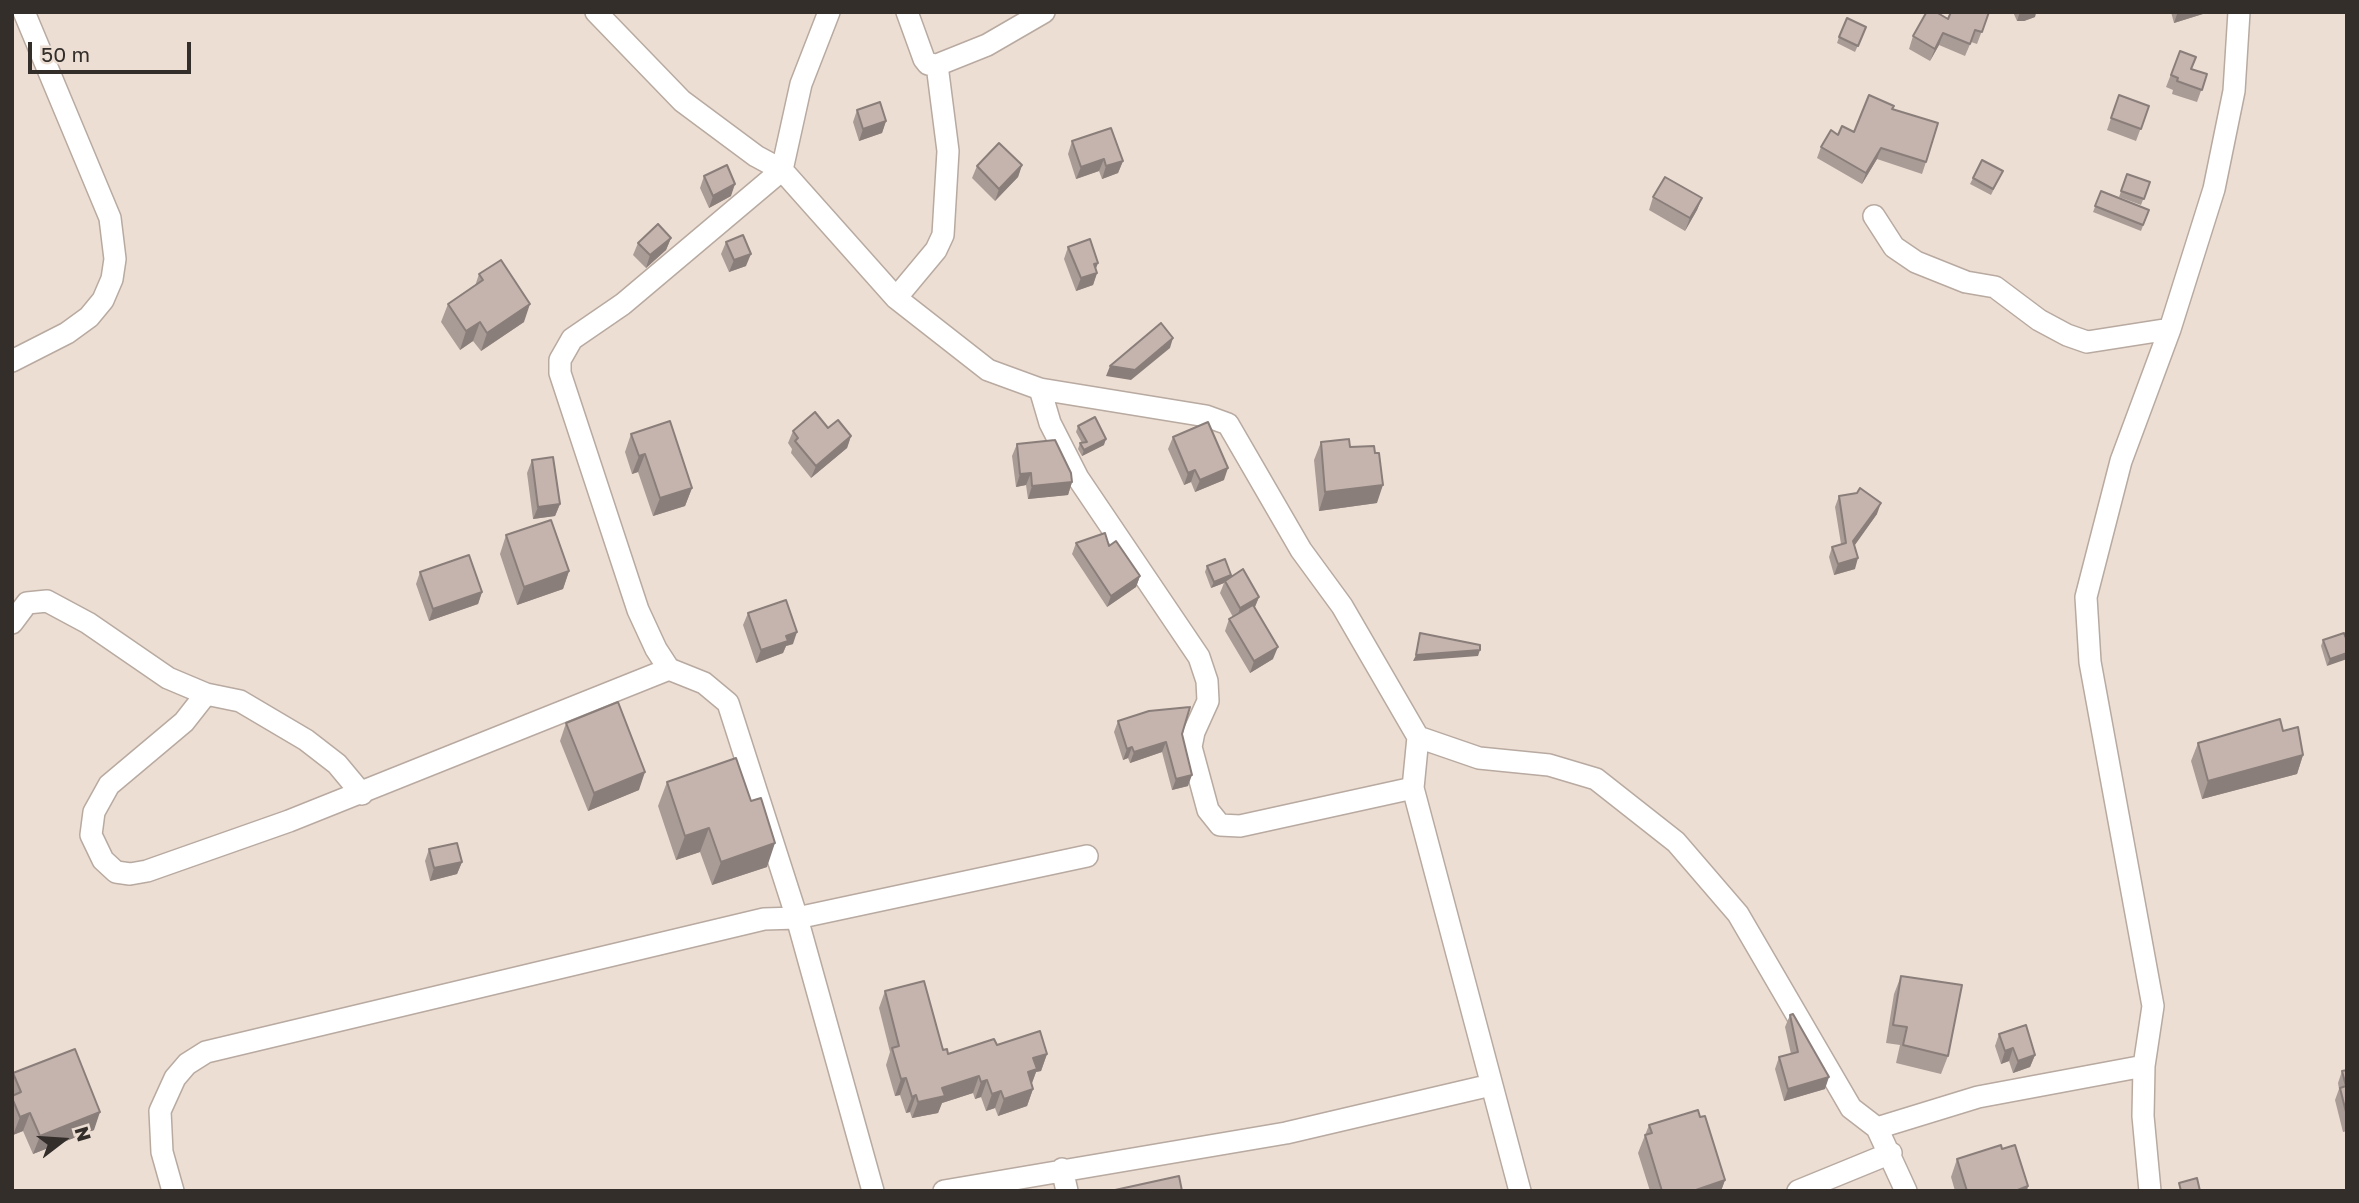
<!DOCTYPE html>
<html>
<head>
<meta charset="utf-8">
<style>
	body { margin:0 }
	#map { position:relative; width:2359px; height:1203px; overflow:hidden; background:#edded4; font-family:"Golos Text",sans-serif }
	canvas { display:block }
	.frame { position:absolute; inset:0; border:14px solid #332e2a; pointer-events:none }
	.north { position:absolute; left:28px; top:1105px; width:70px; height:70px; -webkit-text-stroke:5px #edded4; paint-order:stroke; rotate:73deg; font-size:19px; font-weight:700; line-height:28px; text-align:center; color:#332e2a }
	.north::after { content:''; display:block; margin:auto; width:24px; height:32px; background:#332e2a; clip-path:polygon(50% 0,100% 100%,50% 72%,0 100%) }
	.scale { position:absolute; left:28px; top:42px; width:163px; height:32px; box-sizing:border-box; border:4px solid #332e2a; border-top:0; padding-left:9px; font-size:21px; line-height:24px; white-space:nowrap; color:#332e2a; -webkit-text-stroke:5px #edded4; paint-order:stroke }
</style>
</head>
<body>
<div id="map">
<canvas width="2359" height="1203"></canvas>
<div class="frame"></div>
<div class="north">N</div>
<div class="scale">50 m</div>
</div>
<script>
const ctx = document.querySelector('canvas').getContext('2d');
ctx.lineJoin = 'round';
const shape = rows => new Path2D(rows.map(r => 'M' + r).join(''));
function strokePath(path, color, width, dash) { ctx.strokeStyle = color; ctx.lineWidth = width; ctx.lineCap = dash ? 'butt' : 'round'; ctx.setLineDash(dash || []); ctx.stroke(path); }
function fillPath(path, color) { ctx.fillStyle = color; ctx.fill(path, 'evenodd'); }
const street = shape([
	[596,12,682,101,756,156,782,170,896,298,988,370,1040,389,1206,416,1228,424,1301,550,1342,606,1418,737,1479,758,1549,765,1596,779,1676,842,1738,914,1851,1108,1877,1128,1906,1191],
	[829,12,801,84,782,170,623,304,572,339,560,360,560,373,638,610,656,649,669,669,704,683,728,703,797,918,873,1191],
	[907,12,924,59,928,64,937,65,987,45,1044,12],
	[1874,216,1894,247,1916,262,1966,282,1995,287,2039,320,2067,335,2087,342,2170,329],
	[896,298,936,250,943,235,948,151,937,65],
	[12,361,67,333,89,317,103,300,112,279,115,259,110,218,24,12],
	[1040,389,1050,423,1078,478,1199,657,1207,681,1208,701,1194,732,1191,747,1208,810,1220,825,1240,826,1413,788],
	[12,623,27,603,47,601,88,623,168,678,206,694,240,701,306,740,337,764,362,794],
	[206,694,184,722,109,785,94,812,91,835,103,860,116,872,130,874,147,871,289,821,669,669],
	[1418,737,1413,788,1520,1191],
	[1877,1128,1978,1097,2144,1066],
	[1062,1169,1067,1191],
	[173,1191,162,1152,160,1111,175,1078,187,1064,206,1052,764,919,797,918,1087,856],
	[944,1191,1286,1133,1491,1085],
	[1798,1191,1891,1153],
	[2150,1191,2143,1116,2144,1066,2153,1006,2090,662,2086,597,2121,461,2170,329,2214,189,2234,91,2239,12]
]);
strokePath(street, '#b8aaa0', 24);
strokePath(street, '#fff', 21);
fillPath(shape([
	[1989,12,1977,44,1971,42,1965,56,1939,45,1930,61,1909,49,1913,36,1948,19],
	[2013,12,2036,12,2035,17,2024,21,2017,21],
	[2171,12,2206,12,2206,13,2174,23],
	[1866,27,1855,52,1837,43,1839,37],
	[2180,51,2191,69,2207,74,2197,102,2172,94,2173,90,2166,87],
	[2119,95,2149,106,2136,141,2107,130],
	[1893,109,1926,162,1922,174,1877,159,1862,184,1817,158,1821,147,1838,135,1854,132],
	[857,110,886,121,882,133,859,141,853,122],
	[1072,141,1123,161,1118,173,1102,179,1099,171,1076,179,1068,154],
	[1022,165,1018,177,995,201,972,178,977,166],
	[2003,171,1991,195,1970,184,1973,178],
	[2127,174,2150,182,2141,205,2119,197],
	[704,176,731,196,709,208,700,188],
	[2101,191,2149,210,2141,231,2093,212],
	[1653,197,1702,198,1697,210,1685,231,1649,210],
	[671,238,666,250,646,268,633,255,638,243],
	[726,242,746,266,729,272,721,254],
	[1068,247,1096,269,1097,273,1093,285,1076,291,1064,259],
	[479,274,524,322,481,351,473,341,460,350,441,322,448,304,475,286],
	[1078,426,1104,445,1082,456,1078,449,1080,443,1082,443,1076,432],
	[828,428,851,436,847,448,811,478,791,453,792,449,788,443,793,431],
	[631,434,692,488,685,506,653,516,638,472,632,474,625,452],
	[1173,437,1224,480,1195,492,1191,482,1184,485,1168,449],
	[1321,442,1377,503,1319,511,1314,460],
	[1017,444,1072,482,1068,495,1028,499,1026,485,1016,487,1012,456],
	[532,460,560,504,555,516,533,519,527,473],
	[1839,496,1877,514,1854,545,1855,569,1834,575,1829,557,1832,547,1841,544,1835,507],
	[506,535,569,571,563,589,517,605,500,554],
	[1076,543,1109,546,1140,576,1136,587,1107,607,1072,554],
	[1207,566,1231,575,1231,577,1259,597,1255,607,1273,659,1250,673,1225,631,1229,619,1233,617,1220,593,1224,583,1211,588,1205,572],
	[420,572,482,592,478,604,429,621,416,584],
	[748,613,793,644,786,646,783,653,756,663,743,625],
	[2323,640,2347,641,2327,666,2321,646],
	[1118,721,1182,734,1188,786,1172,790,1162,752,1130,763,1128,758,1123,760,1114,732],
	[566,723,639,790,588,811,560,741],
	[2283,731,2303,755,2297,774,2202,799,2191,761,2198,743],
	[667,782,767,867,712,885,700,852,676,860,658,806],
	[429,849,462,862,457,874,430,881,425,861],
	[1901,976,1948,1056,1941,1074,1896,1063,1900,1045,1886,1043,1894,994],
	[885,991,943,1050,948,1054,997,1045,1047,1054,1041,1071,1036,1072,1031,1085,1033,1089,1027,1106,998,1116,995,1108,986,1111,981,1097,975,1099,973,1093,942,1103,938,1113,912,1118,910,1112,906,1113,900,1095,895,1096,886,1065,890,1052,879,1008],
	[1790,1015,1825,1089,1784,1101,1775,1069,1779,1057,1791,1054,1785,1027],
	[1999,1034,2035,1055,2030,1067,2013,1073,2009,1061,2001,1064,1995,1046],
	[2347,1070,2347,1131,2343,1132,2335,1100,2339,1089,2338,1083,2342,1071],
	[13,1073,94,1130,33,1154,23,1131,13,1135,12,1132,12,1076],
	[1649,1125,1725,1180,1721,1191,1650,1191,1638,1153],
	[2002,1149,2027,1191,1955,1191,1951,1177,1957,1159]
]), '#a99b96');
fillPath(shape([
	[2020,12,2036,12,2035,17,2024,21,2017,21],
	[2181,12,2206,12,2206,13,2174,23,2177,14],
	[1943,33,1939,45,1930,61,1935,49],
	[886,121,882,133,859,141,863,129],
	[1881,148,1877,159,1862,184,1866,173],
	[1104,159,1099,171,1076,179,1081,167],
	[1123,161,1118,173,1102,179,1106,166],
	[1022,165,1018,177,995,201,999,189],
	[735,184,731,196,709,208,713,196],
	[1702,198,1697,210,1685,231,1690,218],
	[671,238,666,250,646,268,650,255],
	[751,254,746,266,729,272,734,260],
	[1098,263,1094,274,1097,273,1093,285,1076,291,1081,278,1094,264],
	[530,304,524,322,481,351,487,333],
	[480,322,473,341,460,350,466,331],
	[1173,338,1170,348,1131,380,1106,376,1110,366],
	[851,436,847,448,811,478,816,466],
	[1106,439,1104,445,1082,456,1084,450],
	[645,454,638,472,632,474,639,456],
	[1228,468,1224,480,1195,492,1200,480],
	[1195,470,1191,482,1184,485,1188,473],
	[1031,473,1026,485,1016,487,1020,474],
	[1072,482,1068,495,1028,499,1032,486],
	[1383,485,1377,503,1319,511,1325,492],
	[692,488,685,506,653,516,660,498],
	[1881,503,1877,514,1850,552,1853,541],
	[560,504,555,516,533,519,538,507],
	[1858,558,1855,569,1834,575,1838,564],
	[569,571,563,589,517,605,524,587],
	[1231,575,1229,581,1225,581,1224,583,1211,588,1214,582],
	[1140,576,1136,587,1107,607,1111,596],
	[482,592,478,604,429,621,433,609],
	[1259,597,1254,609,1236,620,1240,608],
	[797,632,793,644,786,646,783,653,756,663,761,650,786,636],
	[1278,647,1273,659,1250,673,1254,661],
	[1480,650,1478,656,1413,661,1416,655],
	[2347,653,2347,659,2327,666,2330,659],
	[1166,742,1162,752,1130,763,1134,752],
	[1132,747,1128,758,1123,760,1127,749],
	[2303,755,2297,774,2202,799,2208,781],
	[645,772,639,790,588,811,594,793],
	[1192,775,1188,786,1172,790,1176,779],
	[709,828,700,852,676,860,685,836],
	[775,843,767,867,712,885,721,862],
	[462,862,457,874,430,881,434,868],
	[2013,1048,2009,1061,2001,1064,2005,1051],
	[1047,1054,1041,1071,1036,1072,1031,1086,1021,1089,1033,1058],
	[2035,1055,2030,1067,2013,1073,2018,1061],
	[979,1076,973,1093,942,1103,938,1113,912,1118,918,1102,942,1088],
	[1829,1077,1825,1089,1784,1101,1788,1089],
	[906,1078,900,1095,895,1096,901,1079],
	[987,1080,981,1097,975,1099,981,1082],
	[1033,1089,1027,1106,998,1116,1004,1099],
	[1001,1091,995,1108,986,1111,992,1094],
	[916,1095,910,1112,906,1113,912,1097],
	[100,1112,94,1130,33,1154,40,1136],
	[30,1113,23,1131,13,1135,20,1117],
	[1725,1180,1721,1191,1693,1191],
	[2028,1186,2027,1191,2015,1191]
]), '#8a7e7a');
const building = shape([
	[1928,12,1936,12,1948,19,1951,12,1989,12,1982,32,1975,30,1970,44,1943,33,1935,49,1913,36,1926,13,1928,12],
	[1847,18,1866,27,1858,46,1839,37,1847,18],
	[2180,51,2196,57,2191,69,2207,74,2202,90,2177,81,2178,78,2171,75,2180,51],
	[1869,95,1894,106,1892,109,1938,123,1926,162,1881,148,1866,173,1821,147,1831,130,1838,135,1842,126,1854,132,1869,95],
	[2119,95,2149,106,2141,129,2111,118,2119,95],
	[880,102,886,121,863,129,857,110,880,102],
	[1111,128,1123,161,1106,166,1104,159,1081,167,1072,141,1111,128],
	[999,143,1022,165,999,189,977,166,999,143],
	[1982,160,2003,171,1993,189,1973,178,1982,160],
	[727,165,735,184,713,196,704,176,727,165],
	[2127,174,2150,182,2144,199,2121,191,2127,174],
	[1665,177,1702,198,1690,218,1653,197,1665,177],
	[2101,191,2149,210,2143,225,2095,206,2101,191],
	[658,224,671,238,650,255,638,243,658,224],
	[743,235,751,254,734,260,726,242,743,235],
	[1090,239,1098,263,1094,264,1097,273,1081,278,1068,247,1090,239],
	[501,260,530,304,487,333,480,322,466,331,448,304,483,280,479,274,501,260],
	[1161,323,1173,338,1135,370,1110,366,1161,323],
	[815,412,828,428,838,420,851,436,816,466,795,441,798,438,793,431,815,412],
	[1095,417,1106,439,1084,450,1080,443,1087,442,1078,426,1095,417],
	[670,421,692,488,660,498,645,454,639,456,631,434,670,421],
	[1208,422,1228,468,1200,480,1195,470,1188,473,1173,437,1208,422],
	[1349,439,1350,447,1374,446,1375,453,1379,453,1383,485,1325,492,1321,442,1349,439],
	[1055,440,1071,473,1072,482,1032,486,1031,473,1020,474,1017,444,1055,440],
	[553,457,560,504,538,507,532,460,553,457],
	[1860,488,1881,503,1853,541,1858,558,1838,564,1832,547,1846,543,1839,496,1857,493,1860,488],
	[551,520,569,571,524,587,506,535,551,520],
	[1105,533,1109,546,1116,541,1140,576,1111,596,1076,543,1105,533],
	[469,555,482,592,433,609,420,572,469,555],
	[1225,559,1231,575,1214,582,1207,566,1225,559],
	[1243,569,1259,597,1240,608,1225,581,1243,569],
	[786,600,797,632,786,636,788,641,761,650,748,613,786,600],
	[1253,605,1278,647,1254,661,1229,619,1253,605],
	[1420,633,1480,645,1480,650,1416,655,1420,633],
	[2344,633,2347,641,2347,653,2330,659,2323,640,2344,633],
	[618,702,645,772,594,793,566,723,618,702],
	[1190,707,1182,734,1192,775,1176,779,1166,742,1134,752,1132,747,1127,749,1118,721,1149,711,1190,707],
	[2280,719,2283,731,2298,727,2303,755,2208,781,2198,743,2280,719],
	[736,758,751,801,761,798,775,843,721,862,709,828,685,836,667,782,736,758],
	[457,843,462,862,434,868,429,849,457,843],
	[1901,976,1962,985,1948,1056,1903,1045,1907,1027,1893,1025,1901,976],
	[924,981,943,1050,947,1049,948,1054,994,1039,997,1045,1040,1031,1047,1054,1033,1058,1037,1069,1028,1072,1033,1089,1004,1099,1001,1091,992,1094,987,1080,981,1082,979,1076,942,1088,945,1096,918,1102,916,1095,912,1097,906,1078,901,1079,892,1048,899,1046,885,991,924,981],
	[1793,1014,1829,1077,1788,1089,1779,1057,1798,1052,1790,1015,1793,1014],
	[2026,1025,2035,1055,2018,1061,2013,1048,2005,1051,1999,1034,2026,1025],
	[75,1049,100,1112,40,1136,30,1113,20,1117,12,1098,12,1096,21,1092,13,1073,75,1049],
	[2347,1070,2347,1116,2340,1088,2346,1086,2342,1071,2347,1070],
	[1698,1110,1700,1117,1705,1116,1725,1180,1693,1191,1662,1191,1645,1135,1652,1133,1649,1125,1698,1110],
	[2001,1145,2002,1149,2015,1145,2028,1186,2015,1191,1967,1191,1957,1159,2001,1145],
	[1179,1176,1182,1191,1115,1191,1115,1190,1179,1176],
	[2197,1178,2200,1191,2181,1191,2179,1183,2197,1178]
]);
fillPath(building, '#c5b4ae');
strokePath(building, '#8a7e7a', 2);
</script>
</body>
</html>
